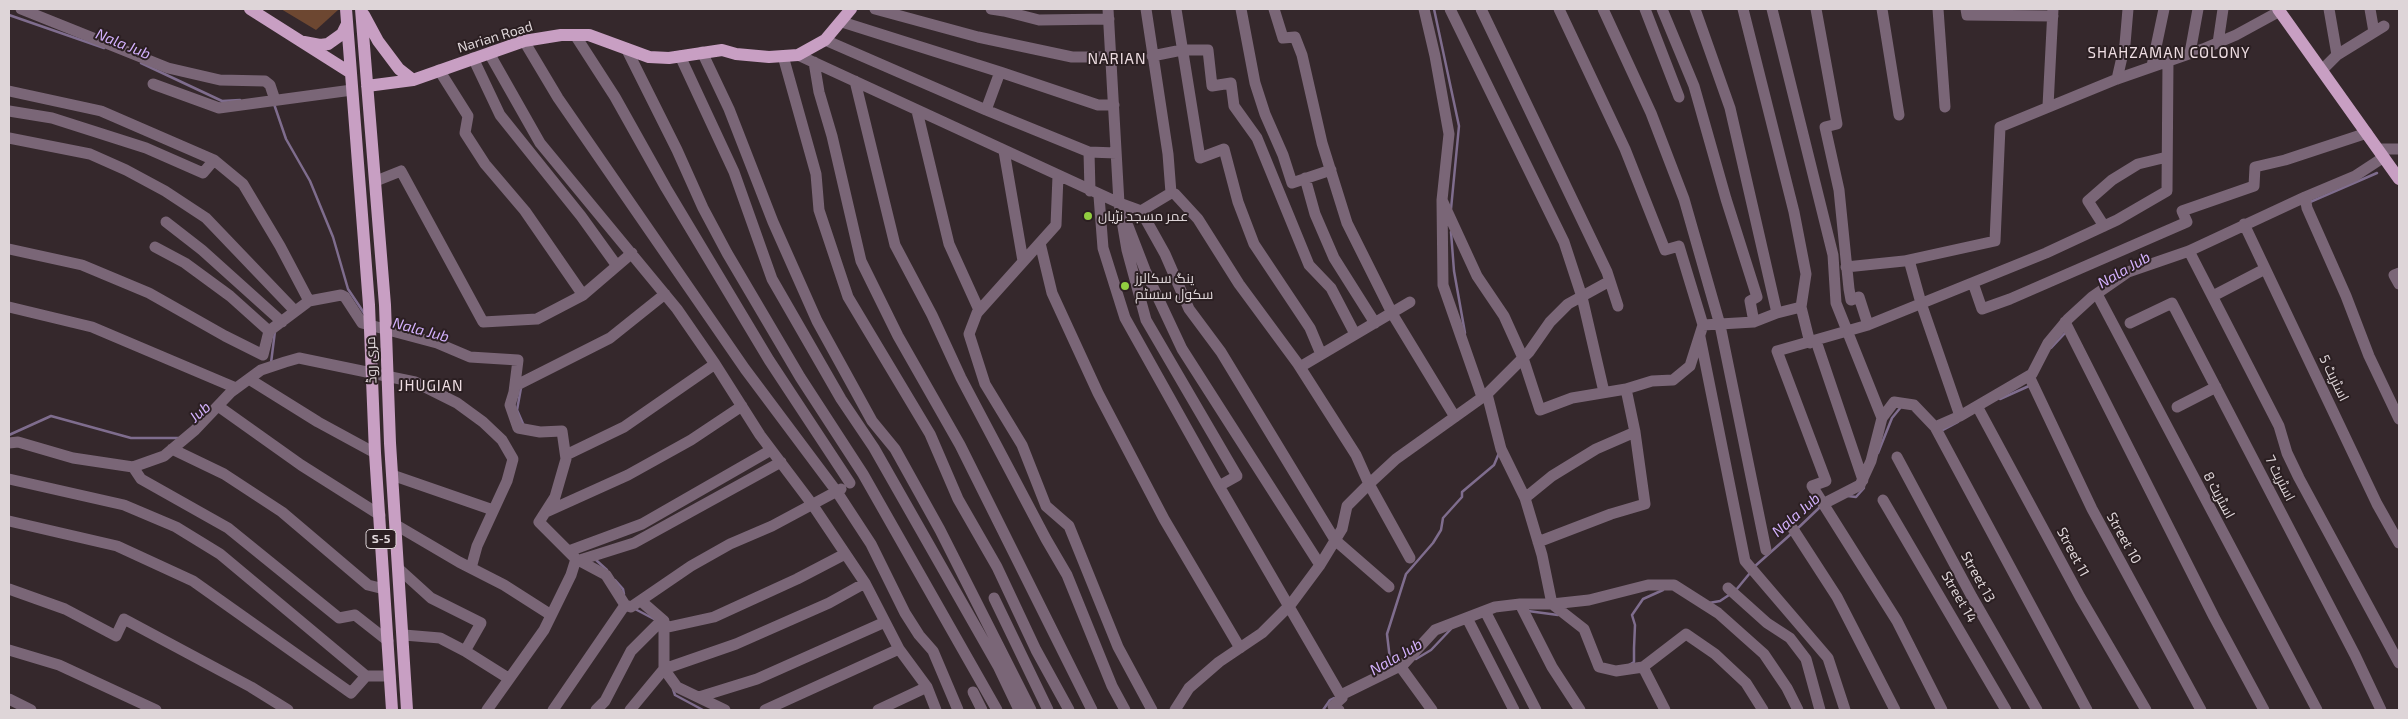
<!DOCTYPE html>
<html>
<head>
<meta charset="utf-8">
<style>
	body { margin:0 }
	#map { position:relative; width:2408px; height:719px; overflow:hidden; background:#35282c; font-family:"Exo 2",sans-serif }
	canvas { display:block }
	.frame { position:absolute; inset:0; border:10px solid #ded5d8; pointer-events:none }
</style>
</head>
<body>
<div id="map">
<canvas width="2408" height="719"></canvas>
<div class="frame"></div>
</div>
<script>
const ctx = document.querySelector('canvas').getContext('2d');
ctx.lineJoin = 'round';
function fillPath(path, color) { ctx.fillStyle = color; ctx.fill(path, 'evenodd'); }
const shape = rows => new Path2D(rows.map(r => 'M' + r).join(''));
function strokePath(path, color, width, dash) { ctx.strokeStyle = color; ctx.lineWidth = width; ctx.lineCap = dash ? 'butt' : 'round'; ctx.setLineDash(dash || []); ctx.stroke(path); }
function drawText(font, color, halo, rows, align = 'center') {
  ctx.font = font + ' "Exo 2",Cairo,sans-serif'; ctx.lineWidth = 4; ctx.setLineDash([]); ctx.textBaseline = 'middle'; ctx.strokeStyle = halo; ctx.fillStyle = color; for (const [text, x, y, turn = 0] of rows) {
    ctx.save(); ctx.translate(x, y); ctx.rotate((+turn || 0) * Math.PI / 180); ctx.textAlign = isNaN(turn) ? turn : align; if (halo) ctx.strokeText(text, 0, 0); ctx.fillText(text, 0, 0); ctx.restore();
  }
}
fillPath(shape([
	[281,9,338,9,338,10,316,30]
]), '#6d4731');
strokePath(shape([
	[1434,9,1459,126,1451,209],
	[9,15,104,48],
	[141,63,222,101,240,100],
	[274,104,286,139,310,181,333,237,348,289,364,313],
	[2310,202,2377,173],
	[1451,232,1454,271,1465,333],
	[2051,348,2066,332],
	[271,363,275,331],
	[521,388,517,410,524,426],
	[2000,399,2029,386],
	[1941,429,1943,430,1958,422],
	[9,435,51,416,131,438,178,438],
	[1878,453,1892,418,1901,407],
	[1848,496,1856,497,1864,488],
	[1797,529,1820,507],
	[596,560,607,570],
	[1754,567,1791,534],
	[615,580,623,589,624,594],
	[1736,590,1750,573],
	[1709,603,1720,601,1729,595],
	[635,609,654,619],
	[1528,611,1558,615],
	[1416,659,1431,650,1451,629],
	[1629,665,1634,662,1634,648,1635,625,1632,615,1643,599,1663,590],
	[1391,668,1387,634,1406,574,1433,543,1441,530,1443,518,1462,497,1462,492,1494,465,1499,453],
	[673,689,675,695,703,710],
	[1323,710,1330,700,1334,698]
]), '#7f6d8e', 2.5);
strokePath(shape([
	[21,9,168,68,220,80,265,81,270,85,275,100],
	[875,9,978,37,1072,57,1112,57],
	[991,9,1004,11,1004,9],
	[1146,9,1168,154,1171,193],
	[1176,9,1200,158,1224,149,1238,202,1254,244,1310,328,1321,354],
	[1241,9,1255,83,1265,114,1283,155,1292,183,1331,170],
	[1274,9,1283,38,1295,37,1302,55,1322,143,1347,223,1393,315,1455,417],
	[1424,9,1435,56,1449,134,1442,200,1443,285,1482,397],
	[1450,9,1564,242,1582,297,1604,392],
	[1481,9,1607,272,1618,306],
	[1559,9,1625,149,1665,250,1679,246,1703,325],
	[1603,9,1651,113,1684,199,1720,325,1766,550],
	[1645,9,1679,97],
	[1662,9,1694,86,1726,199,1757,297,1750,301,1754,322],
	[1695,9,1730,108,1777,313],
	[1772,9,1833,255,1836,303,1882,418],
	[1816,9,1837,124,1825,127,1839,190,1849,289,1851,300,1859,297,1868,325],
	[1882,9,1899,115],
	[1938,9,1945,107],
	[1966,9,1967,15,2053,16],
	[2370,9,2374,32],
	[1004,11,1039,20,1109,19],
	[575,35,615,97,666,188,769,360,850,483],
	[825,40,986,110,1000,72,842,22],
	[524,41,558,98,745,369,837,492,871,544,905,613,919,635,933,651,958,710],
	[2218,43,2223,9],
	[627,50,677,150,703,208,727,253,800,377,863,474,997,710],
	[702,52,729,109,773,222,817,321,872,421,895,449,940,530,1031,710],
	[489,53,540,143,677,309,715,364,760,435,812,504,865,583,899,649,927,687,936,710],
	[2190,53,2198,9],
	[798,55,1119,203,1141,211,1171,193,1175,194,1198,219,1239,284,1298,364,1356,455,1369,484,1410,558],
	[2337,55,2384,26],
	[680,56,734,172,772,279,841,399,874,448,998,666,1019,710],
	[783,56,816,174,819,210,848,297,930,434,958,499,997,567,1036,650,1069,710],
	[1152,56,1182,50,1208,50,1212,86,1231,83,1234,106,1257,138,1309,265,1331,288,1355,334],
	[473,58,500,115,581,216,617,266],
	[814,62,819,92,832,136,861,261,898,336,960,445,1092,710],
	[2152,66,2164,9],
	[439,70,468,116,465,133,485,164,525,211,583,295],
	[2322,70,2337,55,2329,9],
	[1000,72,1098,105,1114,105],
	[2117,79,2125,44,2128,9],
	[855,81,895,245,932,315,961,378,1046,539,1067,575,1112,686,1125,710],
	[153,84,219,108,352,90],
	[9,91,101,111,214,160],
	[2048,106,2053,9],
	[986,110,1089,152,1090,191],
	[9,111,52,118,146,148,203,173,214,160,243,184,280,246,309,301,341,295,345,297,362,323,437,343,470,357,518,360,514,392,510,405,518,428,540,432,562,431,566,459,555,497,539,522,576,559,606,575,625,605],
	[917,111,949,244,979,310],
	[9,138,90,154,126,170,165,191,206,218,295,311],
	[2378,149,2399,149],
	[1004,151,1023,261],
	[1089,152,1116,153],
	[2384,157,2355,176,2305,197,2307,208,2346,296,2369,356,2399,419],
	[1058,176,1056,225,977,313,969,334,985,384,1022,445,1046,506,1069,526,1118,647,1152,710],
	[1305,178,1315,214,1334,258,1375,323],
	[376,181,401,171,483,322,537,319,583,295,632,253],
	[1099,196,1103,248,1125,318,1219,486,1237,476,1146,320,1127,250,1119,203,1108,9],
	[1442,200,1477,276,1504,316,1523,358,1540,410,1572,398,1626,389,1652,381,1673,380,1690,366,1703,325,1754,322,1777,313,1801,307,1806,274,1794,212,1743,9],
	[1141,211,1165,254,1189,309,1221,352,1335,540,1389,587],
	[166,222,202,250,282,322],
	[2244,224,2377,504,2399,543],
	[1128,226,1145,270,1182,349,1320,565],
	[2104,226,2088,201,2112,180,2138,164,2167,157],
	[1040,243,1052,293,1098,393,1164,519,1240,648],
	[155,247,185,263,230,296,269,331],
	[9,249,82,265,149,293,225,336,263,355,269,331,309,301],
	[2189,251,2279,426,2287,453,2299,478,2399,663],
	[1909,260,1921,303,1960,416],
	[1846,267,1904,261,1995,241,2000,127,2117,79,2203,49,2236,35,2280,11],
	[2399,273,2394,275,2399,284],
	[1973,283,1982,309,2010,299,2187,222,2182,211,2254,186,2255,167,2285,160,2367,133],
	[2097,294,2317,710],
	[2213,296,2265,269],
	[9,307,92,327,236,388],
	[1801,307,1810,343],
	[2065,322,2214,617,2264,710],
	[2130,323,2172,303,2355,655,2381,710],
	[1700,337,1745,561,1828,658,1845,710],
	[1816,341,1863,480],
	[1300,367,1410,302],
	[2029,376,2092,509,2201,710],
	[249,379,318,422,375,453],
	[515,386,610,338,665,294],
	[1626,389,1635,432,1596,449,1552,476,1525,498,1542,555,1552,604,1589,600,1648,585,1674,585,1718,613,1764,654,1787,688,1798,710],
	[1487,394,1501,449,1525,498],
	[218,406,301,465,380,515],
	[1977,406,2080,597,2146,710],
	[2177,407,2216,387],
	[1935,427,2087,710],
	[9,443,18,442,73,458,133,467,164,456,195,430,231,392,261,370,285,362,299,358,415,382,457,403,483,422,502,440,513,459,507,481,477,546,471,568],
	[172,449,224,474,282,512,368,585,384,589],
	[566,455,624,427,715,364],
	[1897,457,1972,597,2037,710],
	[133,467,141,479,228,528,339,618,355,615,388,641],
	[392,475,493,510],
	[9,479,124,505,176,527,220,554,366,676,390,676],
	[1219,486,1342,698,1333,706,1339,710],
	[1883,500,2006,710],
	[1823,504,1860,485,1871,461,1882,418,1894,402,1914,405,1935,427,1960,416,2032,374,2048,343,2068,319,2092,297,2128,272,2189,251,2305,197],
	[546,512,628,475,691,440,742,406],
	[9,521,117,546,193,581,351,693,366,676],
	[396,525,459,562,504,585,551,615],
	[1793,529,1837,597,1895,710],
	[1538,542,1611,514,1645,504,1635,432],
	[569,551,642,524,771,450],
	[580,560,634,543,781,462],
	[399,569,431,598,481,623,465,651,508,678],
	[1728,588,1767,623,1790,638,1806,659,1820,710],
	[9,589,65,609,116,636,124,619,251,687,288,710],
	[994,598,1048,710],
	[641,601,664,621,664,669,677,687,725,710],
	[1520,604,1552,667,1580,710],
	[1485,611,1536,710],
	[1467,618,1514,710],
	[664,628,714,617,797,579,845,554],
	[404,635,440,638,465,651],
	[9,650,59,665,156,710],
	[1401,667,1435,630,1495,607,1520,604,1552,604,1584,629,1599,667,1616,671,1643,667,1665,710],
	[1643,667,1686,634,1715,654,1746,683,1763,710],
	[973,692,982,710],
	[1341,695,1400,666,1432,710],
	[699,697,757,679,885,622],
	[9,699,31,710],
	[487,710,544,630,571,575,576,559],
	[553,710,625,605,631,607,691,566,730,544,772,526,841,489],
	[596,710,605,701,631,651,662,620],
	[630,710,664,669,736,644,829,603,865,583],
	[765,710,899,649],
	[878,710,927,687],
	[1175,710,1189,688,1219,662,1262,633,1291,604,1320,565,1342,529,1347,506,1369,484,1396,459,1487,394,1529,352,1550,322,1568,304,1608,282],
	[1942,710,1897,621,1812,486,1826,481,1777,351,1868,325,2046,253,2117,220,2167,191,2168,60]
]), '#7a6677', 11);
strokePath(shape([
	[250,9,351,73],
	[346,9,369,305,375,453,392,710],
	[361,9,385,305,390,443,407,710],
	[2278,9,2399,179],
	[364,15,378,41,399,69,413,80],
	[304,42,320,45,328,44,342,34,347,24],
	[367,86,413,80,524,41,561,35,589,35,649,57,669,58,722,50,736,54,769,57,798,55,825,40,851,9]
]), '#c89fc3', 12);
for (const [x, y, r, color] of [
	[1088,216,5,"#91cd40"],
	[1125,286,5,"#91cd40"]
]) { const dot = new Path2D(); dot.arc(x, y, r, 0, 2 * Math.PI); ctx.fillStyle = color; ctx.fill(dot); strokePath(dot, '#2b1f22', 2); }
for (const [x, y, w] of [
	[381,539,30]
]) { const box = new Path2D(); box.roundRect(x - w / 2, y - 9.5, w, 19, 4); ctx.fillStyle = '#2b1f22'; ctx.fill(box); strokePath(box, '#ded5d8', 1); }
drawText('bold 12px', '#ded5d8', null, [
	["S-5",381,539]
]);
drawText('14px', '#ded5d8', '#2b1f22', [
	["Narian Road",495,37,-17],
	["مری روڈ",371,360,-92],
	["اسٹریٹ 5",2334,378,64],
	["اسٹریٹ 7",2280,478,63],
	["اسٹریٹ 8",2219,495,62],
	["Street 10",2124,538,61],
	["Street 11",2073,552,62],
	["Street 13",1978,577,61],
	["Street 14",1959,597,60]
]);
drawText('14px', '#ded5d8', '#2b1f22', [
	["عمر مسجد نڑیاں",1098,216],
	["ینگ سکالرز",1135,278],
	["سکول سسٹم",1135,294]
], 'left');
drawText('italic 15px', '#d3b1fd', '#2b1f22', [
	["Nala Jub",123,44,22],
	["Nala Jub",2124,270,-30],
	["Nala Jub",421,330,15],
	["Jub",200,412,-42],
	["Nala Jub",1796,515,-41],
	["Nala Jub",1396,657,-30]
]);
ctx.letterSpacing = '1px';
drawText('15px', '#eedde2', '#2b1f22', [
	["SHAHZAMAN COLONY",2169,53],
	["NARIAN",1117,59],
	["JHUGIAN",431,386]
]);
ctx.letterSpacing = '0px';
</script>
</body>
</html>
